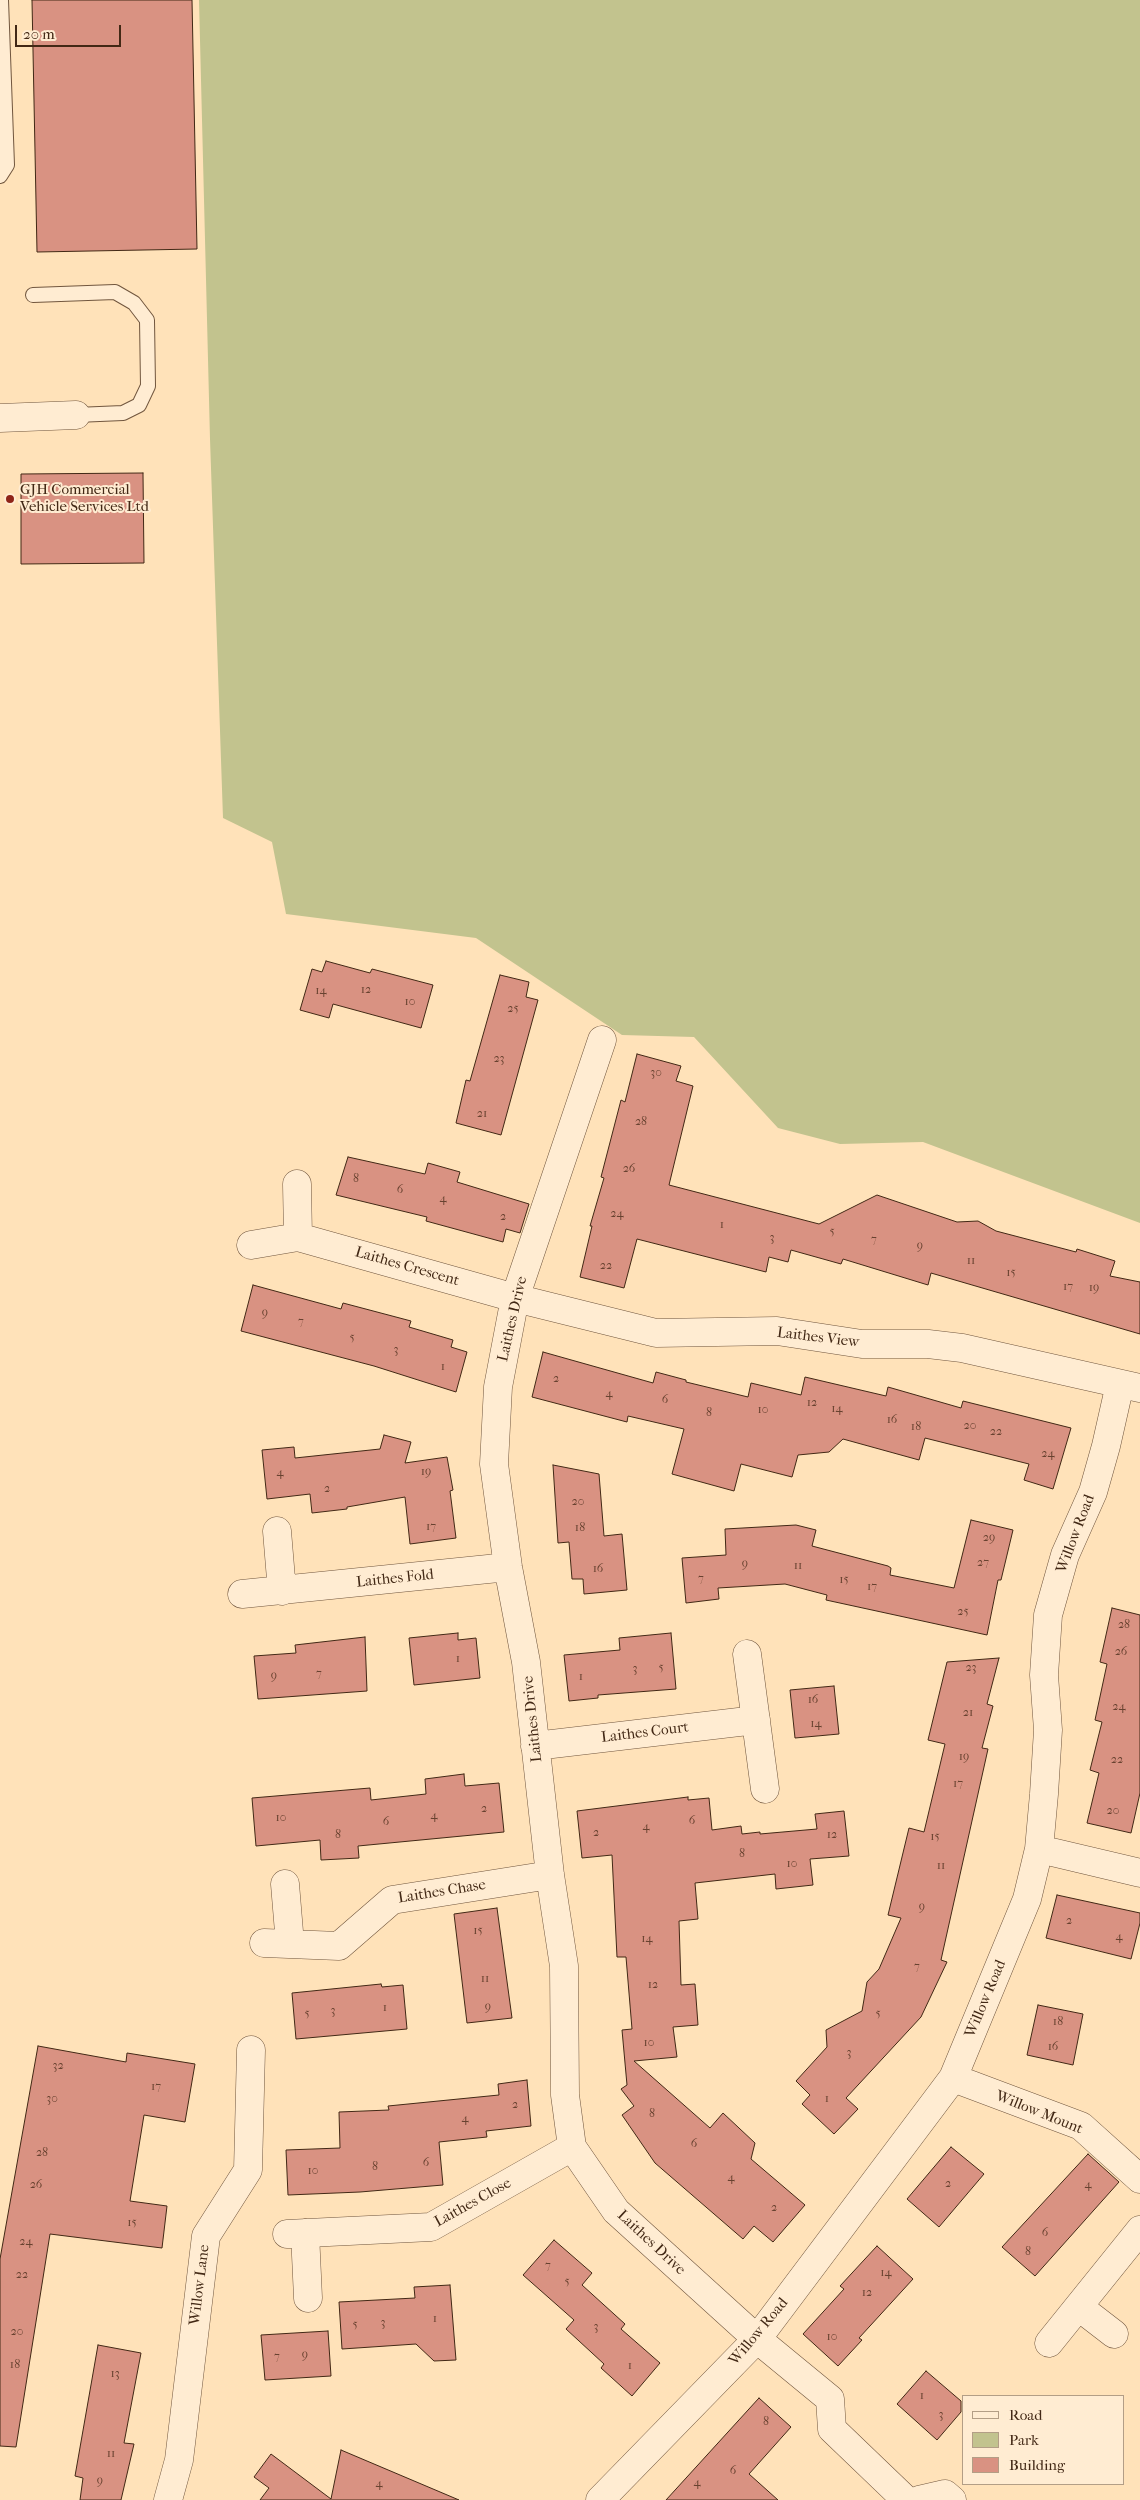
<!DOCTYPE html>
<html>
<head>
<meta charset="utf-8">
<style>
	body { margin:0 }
	#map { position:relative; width:1140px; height:2500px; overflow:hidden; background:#ffe2b9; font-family:"IM FELL French Canon",serif }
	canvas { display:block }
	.legend { position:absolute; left:962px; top:2395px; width:162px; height:90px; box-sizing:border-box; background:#ffecd2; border:1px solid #b39e86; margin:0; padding:6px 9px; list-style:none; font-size:15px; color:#422815 }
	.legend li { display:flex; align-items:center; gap:10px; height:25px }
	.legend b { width:25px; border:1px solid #b39e86 }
	.scale { position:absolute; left:15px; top:25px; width:106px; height:22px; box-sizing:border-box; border:2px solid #422815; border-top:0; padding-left:6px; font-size:15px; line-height:18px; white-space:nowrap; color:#422815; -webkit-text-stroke:4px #ffecd2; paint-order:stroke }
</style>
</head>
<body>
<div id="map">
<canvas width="1140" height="2500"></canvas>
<ul class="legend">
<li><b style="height:6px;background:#ffecd2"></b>Road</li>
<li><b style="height:14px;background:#c2c38e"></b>Park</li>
<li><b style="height:14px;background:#d99282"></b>Building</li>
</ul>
<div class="scale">20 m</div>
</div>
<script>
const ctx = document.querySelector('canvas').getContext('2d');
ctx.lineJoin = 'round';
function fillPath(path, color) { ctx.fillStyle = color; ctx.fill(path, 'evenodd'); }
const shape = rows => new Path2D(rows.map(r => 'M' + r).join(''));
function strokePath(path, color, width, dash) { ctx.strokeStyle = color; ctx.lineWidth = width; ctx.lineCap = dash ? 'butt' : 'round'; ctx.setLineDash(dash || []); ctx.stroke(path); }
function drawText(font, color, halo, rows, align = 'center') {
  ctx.font = font + ' "IM FELL French Canon",serif'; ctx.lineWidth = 4; ctx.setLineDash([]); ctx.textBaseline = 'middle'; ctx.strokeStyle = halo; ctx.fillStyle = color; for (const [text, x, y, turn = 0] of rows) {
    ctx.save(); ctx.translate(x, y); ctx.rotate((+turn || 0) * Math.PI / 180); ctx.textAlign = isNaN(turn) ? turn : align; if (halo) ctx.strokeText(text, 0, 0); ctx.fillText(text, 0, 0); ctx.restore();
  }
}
fillPath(shape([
	[199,0,1140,0,1140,1223,923,1142,840,1144,778,1128,694,1037,622,1035,476,938,286,914,272,842,223,818,210,439]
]), '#c2c38e');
const building = shape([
	[32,0,192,0,197,249,37,252,32,0],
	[143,473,144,563,21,564,21,474,143,473],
	[326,961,370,973,372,969,433,985,421,1028,333,1004,329,1018,300,1010,312,969,322,972,326,961],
	[500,975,529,982,526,997,538,1000,501,1135,456,1123,466,1080,470,1081,500,975],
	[637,1054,681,1066,676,1081,693,1086,669,1185,819,1224,877,1195,957,1222,978,1221,996,1231,1076,1252,1077,1249,1115,1261,1110,1276,1140,1282,1140,1334,931,1273,928,1285,843,1259,841,1264,791,1250,788,1262,769,1257,766,1272,637,1239,624,1288,580,1277,592,1226,590,1226,604,1178,601,1177,621,1100,625,1102,637,1054],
	[348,1157,425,1174,428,1163,460,1172,457,1182,529,1204,520,1233,506,1229,503,1242,426,1221,427,1217,336,1195,348,1157],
	[253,1285,341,1309,343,1303,411,1321,409,1327,453,1340,451,1347,467,1352,456,1392,374,1366,241,1331,253,1285],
	[543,1352,653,1383,656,1372,686,1380,686,1382,748,1397,751,1383,801,1395,805,1377,886,1396,888,1387,961,1408,963,1401,1071,1428,1053,1489,1024,1480,1029,1464,925,1438,919,1460,843,1439,829,1452,798,1455,792,1477,741,1464,734,1491,672,1474,684,1429,628,1416,627,1422,532,1397,543,1352],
	[384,1435,411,1442,405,1463,447,1457,453,1490,450,1491,456,1538,410,1544,405,1497,347,1507,347,1509,312,1513,310,1494,267,1499,262,1450,294,1447,295,1458,380,1449,384,1435],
	[553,1465,599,1474,604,1536,622,1534,627,1590,584,1594,583,1579,572,1579,569,1542,558,1543,553,1465],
	[971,1520,1013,1530,1001,1580,998,1580,987,1635,826,1600,827,1595,785,1584,718,1588,719,1599,686,1603,682,1558,726,1555,725,1529,796,1525,816,1530,812,1546,888,1566,891,1568,890,1575,954,1588,971,1520],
	[1112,1608,1140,1615,1140,1793,1131,1833,1087,1823,1099,1773,1090,1770,1102,1722,1095,1720,1107,1664,1100,1662,1112,1608],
	[458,1633,458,1640,476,1638,480,1678,414,1685,409,1638,458,1633],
	[671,1633,676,1689,598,1695,598,1698,569,1701,564,1655,620,1650,619,1638,671,1633],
	[365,1637,367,1691,258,1699,254,1656,296,1653,295,1645,365,1637],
	[999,1658,987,1704,993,1706,982,1748,988,1749,941,1960,947,1962,921,2017,846,2098,858,2109,834,2134,802,2104,810,2095,796,2081,827,2047,826,2030,862,2011,867,1982,879,1969,901,1918,888,1915,909,1828,924,1832,945,1744,928,1740,947,1662,999,1658],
	[834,1686,839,1734,795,1738,790,1690,834,1686],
	[464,1774,465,1786,499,1783,504,1832,358,1846,359,1858,321,1860,320,1840,256,1846,252,1798,370,1788,371,1800,426,1794,425,1779,464,1774],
	[688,1797,688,1800,709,1798,712,1830,741,1826,742,1834,760,1832,760,1834,817,1829,815,1814,844,1811,849,1856,810,1859,813,1885,776,1889,775,1874,695,1883,698,1919,679,1921,681,1985,695,1984,698,2025,673,2027,677,2057,634,2061,710,2128,723,2113,755,2143,751,2159,805,2205,773,2242,754,2226,743,2239,655,2163,622,2115,634,2106,621,2089,627,2085,622,2030,632,2029,626,1957,617,1957,612,1855,582,1858,577,1811,688,1797],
	[1057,1895,1140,1913,1140,1923,1131,1959,1046,1938,1057,1895],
	[497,1908,512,2018,467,2023,454,1914,497,1908],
	[381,1984,382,1987,403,1985,407,2029,296,2039,292,1993,381,1984],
	[1038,2005,1083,2014,1073,2065,1027,2055,1038,2005],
	[38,2046,126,2062,127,2053,195,2064,185,2122,144,2115,130,2201,167,2206,162,2248,50,2234,16,2447,0,2446,0,2259,38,2046],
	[527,2080,531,2126,486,2131,487,2137,439,2142,443,2185,360,2192,288,2195,286,2150,340,2148,339,2112,389,2110,388,2106,499,2095,498,2084,527,2080],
	[951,2147,984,2174,939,2227,907,2199,951,2147],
	[1088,2154,1119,2182,1035,2276,1002,2247,1088,2154],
	[554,2240,592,2273,582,2285,625,2324,621,2329,660,2363,632,2396,601,2368,604,2364,566,2329,574,2320,523,2275,554,2240],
	[877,2246,913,2279,859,2338,862,2340,838,2366,803,2334,844,2289,840,2286,877,2246],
	[450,2285,456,2360,434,2361,416,2344,342,2349,339,2302,415,2298,414,2287,450,2285],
	[328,2331,331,2376,265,2380,261,2335,328,2331],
	[98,2345,141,2353,124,2443,134,2444,121,2500,80,2500,83,2478,75,2476,98,2345],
	[926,2371,961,2401,961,2412,937,2440,897,2404,926,2371],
	[759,2398,791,2427,749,2474,778,2500,666,2500,759,2398],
	[341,2450,459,2500,260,2500,269,2488,254,2477,271,2454,331,2499,341,2450]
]);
fillPath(building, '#d99282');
strokePath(building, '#422815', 1);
const lane = shape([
	[0,176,7,165,1,0],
	[33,295,115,292,134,303,147,320,148,386,139,405,123,413,76,415]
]);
const street = shape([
	[0,418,76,415],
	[602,1040,515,1298,498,1387,494,1464,508,1567,526,1662,550,1875,564,1966,565,2095,572,2147,616,2211,757,2339,830,2399,832,2429,906,2500],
	[297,1184,298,1237],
	[251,1245,298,1237,515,1298,656,1333,777,1331,862,1344,928,1344,962,1348,1140,1388],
	[277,1531,282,1591],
	[242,1594,508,1567],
	[747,1654,765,1789],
	[535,1746,756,1720],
	[1039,1849,1140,1873],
	[285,1884,290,1944],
	[264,1943,339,1946,392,1900,550,1875],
	[953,2078,1081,2126,1140,2179],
	[305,2233,308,2298],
	[287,2234,431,2227,572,2147],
	[1079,2307,1114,2334],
	[1049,2343,1140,2230],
	[168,2500,179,2460,206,2236,248,2170,251,2050],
	[600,2500,757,2339,953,2078,1027,1899,1039,1849,1044,1794,1048,1730,1044,1675,1048,1615,1065,1555,1093,1492,1106,1446,1120,1384],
	[919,2500,945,2494,952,2500]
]);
strokePath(lane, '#71563e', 16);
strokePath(street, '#71563e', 29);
strokePath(lane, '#ffecd2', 14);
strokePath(street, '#ffecd2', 28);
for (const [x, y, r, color] of [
	[10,499,5,"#8f2418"]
]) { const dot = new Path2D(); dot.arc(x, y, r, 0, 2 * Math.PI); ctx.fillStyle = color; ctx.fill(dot); strokePath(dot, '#ffecd2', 2); }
drawText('12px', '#684230', null, [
	["12",366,990],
	["14",321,991],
	["10",410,1002],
	["25",513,1009],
	["23",499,1059],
	["30",656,1073],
	["21",482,1114],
	["28",641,1122],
	["26",629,1169],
	["8",356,1179],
	["6",400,1190],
	["4",443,1199],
	["24",617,1214],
	["2",503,1217],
	["1",722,1225],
	["5",832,1232],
	["3",772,1238],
	["7",874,1240],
	["9",920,1246],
	["11",971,1261],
	["22",606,1266],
	["15",1011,1273],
	["17",1068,1287],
	["19",1094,1288],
	["9",265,1313],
	["7",301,1322],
	["5",352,1338],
	["3",396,1350],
	["1",443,1367],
	["2",556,1379],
	["4",609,1394],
	["6",665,1400],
	["12",812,1403],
	["14",837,1409],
	["10",763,1410],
	["8",709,1413],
	["16",892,1420],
	["20",970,1426],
	["18",916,1427],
	["22",996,1432],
	["24",1048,1454],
	["19",426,1472],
	["4",280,1473],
	["2",327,1489],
	["20",578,1502],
	["17",431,1527],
	["18",580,1528],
	["29",989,1538],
	["27",983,1563],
	["9",745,1564],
	["11",798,1566],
	["16",598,1569],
	["7",701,1579],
	["15",844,1580],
	["17",872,1587],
	["25",963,1612],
	["28",1124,1625],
	["26",1121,1652],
	["1",458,1659],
	["5",661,1668],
	["23",971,1668],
	["3",635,1669],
	["7",319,1674],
	["9",274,1676],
	["1",581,1677],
	["16",813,1700],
	["24",1119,1707],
	["21",968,1713],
	["14",816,1724],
	["19",964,1757],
	["22",1117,1760],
	["17",958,1784],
	["2",484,1809],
	["20",1113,1811],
	["4",434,1816],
	["10",281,1818],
	["6",692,1821],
	["6",386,1822],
	["4",646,1827],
	["2",596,1833],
	["8",338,1835],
	["12",832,1835],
	["15",935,1837],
	["8",742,1854],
	["10",792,1864],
	["11",941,1866],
	["9",922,1907],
	["2",1069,1921],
	["15",478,1931],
	["4",1119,1937],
	["14",647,1939],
	["7",917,1967],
	["11",485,1979],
	["12",653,1985],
	["9",488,2007],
	["1",385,2008],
	["3",333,2011],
	["5",307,2014],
	["5",878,2014],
	["18",1058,2022],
	["10",649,2043],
	["16",1053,2047],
	["3",849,2053],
	["32",58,2066],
	["17",156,2087],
	["30",52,2099],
	["1",827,2099],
	["2",515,2105],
	["8",652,2114],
	["4",465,2119],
	["6",694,2144],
	["28",42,2153],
	["6",426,2163],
	["8",375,2167],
	["10",313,2171],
	["4",731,2178],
	["2",948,2184],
	["26",36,2185],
	["4",1088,2185],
	["2",774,2208],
	["15",132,2223],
	["6",1045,2233],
	["24",26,2242],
	["8",1028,2252],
	["7",548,2266],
	["14",886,2273],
	["22",22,2275],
	["5",567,2282],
	["12",867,2293],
	["1",435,2319],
	["3",383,2323],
	["5",355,2325],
	["3",596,2327],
	["20",17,2332],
	["10",832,2337],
	["9",305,2355],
	["7",277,2357],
	["18",15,2365],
	["1",630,2366],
	["13",115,2374],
	["1",922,2396],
	["3",941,2415],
	["8",766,2422],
	["11",111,2454],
	["6",733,2471],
	["9",100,2481],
	["4",697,2483],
	["4",379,2484]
]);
drawText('15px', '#422815', '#ffecd2', [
	["GJH Commercial",20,490],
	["Vehicle Services Ltd",20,507]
], 'left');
drawText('15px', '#422815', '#ffecd2', [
	["Laithes Crescent",407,1267,16],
	["Laithes Drive",513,1319,-77],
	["Laithes View",818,1338,7],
	["Willow Road",1076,1534,-69],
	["Laithes Fold",395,1579,-6],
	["Laithes Drive",533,1719,-96],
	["Laithes Court",645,1733,-7],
	["Laithes Chase",442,1892,-9],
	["Willow Road",986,1999,-67],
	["Willow Mount",1039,2113,22],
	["Laithes Close",473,2203,-29],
	["Laithes Drive",651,2243,43],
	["Willow Lane",200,2285,-83],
	["Willow Road",759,2332,-50]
]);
</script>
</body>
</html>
